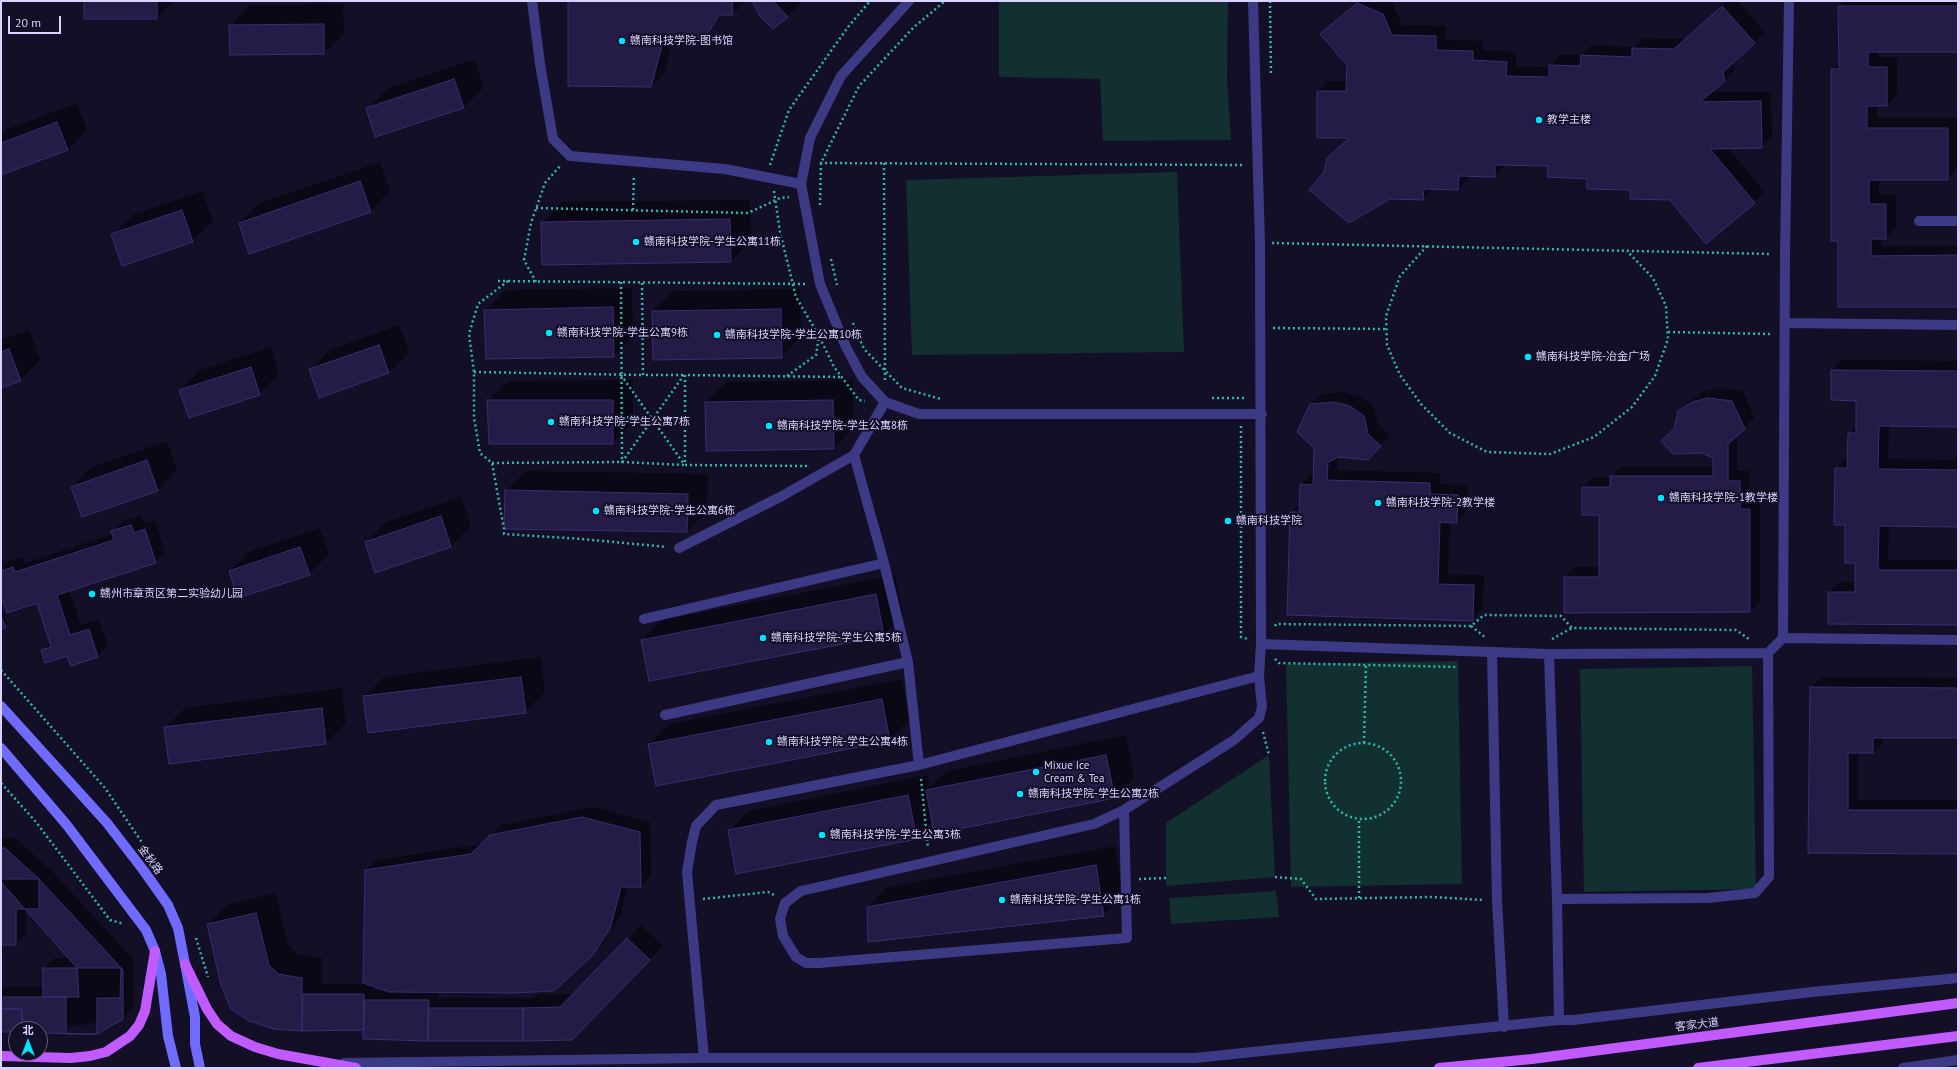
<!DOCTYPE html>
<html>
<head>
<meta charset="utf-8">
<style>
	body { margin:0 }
	#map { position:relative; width:1959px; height:1069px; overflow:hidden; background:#130f26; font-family:"PT Sans","Noto Sans SC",sans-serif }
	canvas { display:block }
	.frame { position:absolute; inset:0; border:2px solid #d9d4ff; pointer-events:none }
	.north { position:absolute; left:8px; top:1021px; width:40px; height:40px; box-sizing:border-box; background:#130f26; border:1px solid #625e7d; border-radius:50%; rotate:0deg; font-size:11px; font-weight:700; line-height:16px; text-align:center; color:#d9d4ff }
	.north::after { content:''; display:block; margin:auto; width:14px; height:18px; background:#00e5ff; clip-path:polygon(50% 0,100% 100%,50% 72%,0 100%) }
	.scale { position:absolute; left:8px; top:16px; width:53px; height:18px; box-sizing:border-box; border:2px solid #d9d4ff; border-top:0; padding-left:5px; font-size:12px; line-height:14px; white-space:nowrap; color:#d9d4ff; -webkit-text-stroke:3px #130f26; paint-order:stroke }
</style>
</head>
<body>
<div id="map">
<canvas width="1959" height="1069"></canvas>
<div class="frame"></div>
<div class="north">北</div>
<div class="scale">20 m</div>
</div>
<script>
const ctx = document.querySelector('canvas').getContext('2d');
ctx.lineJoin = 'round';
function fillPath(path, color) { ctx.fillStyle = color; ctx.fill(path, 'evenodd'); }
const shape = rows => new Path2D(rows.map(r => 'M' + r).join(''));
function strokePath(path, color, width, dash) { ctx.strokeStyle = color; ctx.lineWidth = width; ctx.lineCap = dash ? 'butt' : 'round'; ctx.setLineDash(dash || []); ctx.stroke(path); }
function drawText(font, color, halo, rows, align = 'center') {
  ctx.font = font + ' "PT Sans","Noto Sans SC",sans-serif'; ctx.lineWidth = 4; ctx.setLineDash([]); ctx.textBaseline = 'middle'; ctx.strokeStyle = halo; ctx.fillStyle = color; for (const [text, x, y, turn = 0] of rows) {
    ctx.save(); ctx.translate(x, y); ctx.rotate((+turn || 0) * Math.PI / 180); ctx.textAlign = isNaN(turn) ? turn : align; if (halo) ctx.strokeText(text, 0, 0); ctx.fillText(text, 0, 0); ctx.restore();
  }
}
fillPath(shape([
	[999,1,1228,1,1227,79,1231,140,1103,141,1100,79,999,77],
	[1177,172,1184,352,912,355,906,180],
	[1458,661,1462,884,1291,887,1286,664],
	[1752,666,1756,889,1584,892,1580,669],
	[1269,755,1275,877,1166,886,1166,823],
	[1276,891,1279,917,1171,924,1169,898]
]), '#12302f');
fillPath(shape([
	[85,1,173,1,157,18],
	[569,1,746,1,733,14,724,14,704,36,692,36,673,42,664,73,651,86],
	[754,1,799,1,801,3,787,16],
	[1359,1,1387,1,1393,4,1402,25,1446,26,1446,40,1483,41,1483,50,1516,52,1516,66,1550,67,1560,55,1582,55,1592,45,1634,47,1643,38,1686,39,1728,1,1737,1,1765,32,1733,62,1735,70,1710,92,1771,92,1772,137,1761,147,1728,148,1765,192,1706,242,1670,199,1549,165,1505,164,1505,166,1494,176,1468,176,1468,179,1458,189,1434,189,1423,199,1325,172,1351,137,1318,91,1328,81,1347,81,1348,65,1332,24],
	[1845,1,1958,1,1958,51,1878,51,1878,57,1897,57,1897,95,1887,105,1877,105,1877,118,1957,118,1957,169,1947,179,1879,179,1879,194,1896,194,1896,228,1885,238,1881,238,1881,246,1958,246,1958,306,1839,240,1832,70,1840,62,1839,6],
	[343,4,344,33,324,53,230,26,250,5],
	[474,59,484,87,464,107,376,136,367,109,387,89],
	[77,103,87,130,67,150,1,174,1,135,8,129],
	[380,162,390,191,370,211,240,223,260,203],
	[202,191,213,221,192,241,113,235,133,215],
	[750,200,751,241,731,261,542,223,562,202],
	[632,288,633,336,613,356,485,310,506,290],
	[800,289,801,337,781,357,653,311,673,291],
	[399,325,409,352,389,372,319,397,310,370,330,350],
	[29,330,40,360,20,380,1,387,1,340],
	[271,347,279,374,259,394,180,390,200,370],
	[1842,360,1958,361,1958,426,1889,426,1888,459,1958,460,1958,526,1889,525,1888,560,1958,560,1958,624,1829,592,1839,582,1856,582,1856,562,1846,524,1836,469,1846,458,1848,458,1849,433,1857,425,1857,400,1832,370],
	[633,380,633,423,613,443,488,401,508,381],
	[853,380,853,428,833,448,706,402,726,382],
	[1719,388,1743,391,1754,418,1737,434,1737,471,1750,471,1750,499,1760,499,1760,601,1750,611,1565,577,1575,567,1600,567,1600,514,1583,488,1594,477,1611,477,1622,466,1714,466,1714,457,1702,452,1662,441,1675,428,1679,411,1690,401,1704,392],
	[1345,392,1361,397,1374,406,1378,424,1390,435,1378,448,1338,456,1337,470,1440,473,1440,484,1468,485,1467,511,1457,522,1450,521,1448,574,1484,575,1483,609,1472,620,1291,512,1300,503,1301,484,1311,474,1314,474,1315,447,1311,405,1322,394],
	[167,441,177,470,157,490,72,487,92,467],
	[526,471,708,474,707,511,687,531,505,528,506,491],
	[461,497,471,526,451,546,376,572,366,542,386,522],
	[141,515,144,523,155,520,165,552,155,562,69,590,81,625,99,619,108,646,98,656,71,665,68,654,42,651,51,642,38,602,1,593,1,567,5,563,23,557,25,563,113,534,113,532,123,521],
	[320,528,329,554,309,574,230,571,250,551],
	[895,575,903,615,883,635,642,640,662,620],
	[1,609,8,623,1,629],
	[541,657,545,692,525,712,364,697,384,677],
	[1821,677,1958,678,1958,737,1883,737,1883,742,1873,752,1858,752,1858,800,1958,800,1958,853,1809,852,1811,688],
	[902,679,909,720,889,740,649,744,669,724],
	[342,688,346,723,326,743,170,763,165,728,185,708],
	[1126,735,1134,777,1114,798,933,822,917,838,729,831,749,811,928,775,930,787,947,771],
	[593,807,650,822,651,876,641,886,628,886,620,917,602,944,592,955,438,992,438,998,534,998,538,994,574,994,641,925,663,946,586,1025,302,1030,208,924,228,904,276,893,288,945,298,954,322,958,322,984,370,984,366,870,377,860,482,844,501,825],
	[374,986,385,990,374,990],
	[1,838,15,838,50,869,133,959,133,1007,123,1018,40,1032,40,1029,16,1029,16,1032,1,1031,1,987,44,987,44,968,55,958,70,958,26,908,26,934,15,944,1,944],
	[1115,846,1123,895,1103,915,868,907,888,887]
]), '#0007');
const building = shape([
	[84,1,157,1,157,19,84,19,84,1],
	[568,1,732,1,733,15,720,15,705,37,692,37,662,46,651,87,568,86,568,1],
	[752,1,773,1,788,17,773,29,760,16,752,1],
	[1357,3,1383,14,1392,35,1436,36,1436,50,1473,51,1473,60,1507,62,1506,76,1549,77,1549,65,1580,66,1581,55,1632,57,1632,48,1674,49,1722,6,1755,43,1723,72,1725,81,1700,102,1761,101,1762,148,1710,149,1755,203,1706,244,1670,200,1630,199,1630,190,1587,189,1587,179,1547,177,1548,166,1495,165,1495,177,1459,176,1458,190,1424,189,1423,200,1390,199,1349,223,1309,190,1324,172,1327,158,1349,138,1317,138,1317,91,1346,91,1347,65,1320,34,1357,3],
	[1838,6,1958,6,1958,52,1868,52,1868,67,1887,67,1887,106,1867,106,1867,128,1948,128,1948,180,1869,180,1869,204,1886,204,1886,239,1871,239,1871,256,1958,255,1958,307,1838,307,1838,241,1831,241,1831,69,1839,69,1838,6],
	[324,24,324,54,230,55,229,25,324,24],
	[454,79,464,108,375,137,366,108,454,79],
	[57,122,68,150,1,175,1,143,57,122],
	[360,181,371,212,249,254,239,223,360,181],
	[182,210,193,242,122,266,111,234,182,210],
	[730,219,731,262,542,265,541,222,730,219],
	[613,307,614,357,486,359,484,310,613,307],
	[781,309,782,358,653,360,652,311,781,309],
	[379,345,389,373,319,398,309,369,379,345],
	[9,349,21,381,1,388,1,352,9,349],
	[251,367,260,395,189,418,179,390,251,367],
	[1831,370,1958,371,1958,427,1879,426,1878,469,1958,470,1958,527,1879,526,1878,570,1958,570,1958,625,1828,624,1828,592,1855,592,1855,563,1845,563,1845,525,1834,525,1835,468,1847,468,1848,433,1856,433,1856,401,1831,400,1831,370],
	[1708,398,1732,401,1745,429,1728,444,1728,481,1740,481,1740,509,1750,509,1750,612,1564,613,1564,577,1599,577,1599,515,1582,515,1582,487,1610,487,1610,476,1713,476,1713,458,1702,453,1673,454,1661,441,1674,429,1678,411,1692,402,1708,398],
	[487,400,613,400,613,444,489,444,487,400],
	[833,400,834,449,706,451,705,402,833,400],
	[1334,402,1350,406,1364,416,1368,434,1381,446,1368,460,1339,457,1328,462,1327,480,1430,483,1430,494,1458,495,1457,523,1440,522,1438,584,1474,585,1473,621,1287,615,1290,512,1299,512,1300,484,1313,485,1314,448,1297,432,1310,404,1334,402],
	[147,460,158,491,82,517,71,487,147,460],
	[505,490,688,494,687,532,504,529,505,490],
	[441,516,451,547,375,573,365,542,441,516],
	[131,525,134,533,145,529,156,563,57,595,70,635,89,629,98,657,71,666,67,656,45,663,41,650,51,647,37,603,7,613,1,596,1,571,13,567,15,572,114,540,111,531,131,525],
	[300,547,310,575,238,598,229,571,300,547],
	[876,594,884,636,649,681,641,640,876,594],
	[1,617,6,627,1,630,1,617],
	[521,677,526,713,368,733,363,696,521,677],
	[1810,687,1958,688,1958,738,1873,738,1873,753,1848,753,1848,810,1958,810,1958,854,1808,853,1810,687],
	[882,699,890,741,656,786,648,744,882,699],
	[322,708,326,744,169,764,164,727,322,708],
	[1106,755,1115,798,934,834,926,790,1106,755],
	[908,795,917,839,736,874,728,830,908,795],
	[582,817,640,832,641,887,621,887,610,929,592,956,554,991,514,993,389,992,363,983,365,870,471,854,490,835,582,817],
	[1,848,5,848,39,879,123,970,123,1019,97,1034,40,1033,40,1029,22,1029,22,1009,1,1009,1,997,79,997,77,968,1,882,1,848],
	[1096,865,1104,916,868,942,867,907,1096,865],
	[1,879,39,879,39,909,16,909,16,945,1,945,1,879],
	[256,913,269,965,278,974,302,978,302,1031,274,1029,249,1021,231,1009,221,985,207,924,256,913],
	[627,938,650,960,572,1040,523,1041,523,1008,560,1007,627,938],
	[43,968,121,968,120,998,97,998,97,1034,66,1034,66,997,43,997,43,968],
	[303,994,364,994,364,1030,302,1031,303,994],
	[364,1000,429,1000,428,1041,363,1039,364,1000],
	[428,1008,523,1008,523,1041,428,1041,428,1008],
	[1,1009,22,1009,22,1029,16,1029,16,1032,1,1032,1,1009]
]);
fillPath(building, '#241b47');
strokePath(building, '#3b2d73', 1);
strokePath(shape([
	[1270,1,1271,76],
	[820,163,1245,165],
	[884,163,885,381],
	[770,165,789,110,848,27,870,1],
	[774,191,780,232,796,297,819,336,834,367,859,400,865,401],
	[820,205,821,163,859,86,913,28,945,1],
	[536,208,748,213,780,198,789,197],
	[633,210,634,175],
	[1272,243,1771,254],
	[1427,246,1400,276,1386,316,1387,345,1400,375,1421,404,1450,433,1487,452,1550,454,1594,437,1632,407,1655,376,1668,339,1666,306,1653,278,1627,251],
	[831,259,837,285],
	[498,281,807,284],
	[508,281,478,304,469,334,474,372,474,418,480,453,492,463,504,529,504,534,582,539,667,547],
	[536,282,524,260,531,223,545,183,561,165],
	[621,282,622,462,685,465],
	[642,283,643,375,684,375],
	[853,323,864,349,902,388,941,399],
	[1273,328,1387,329],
	[621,330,643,330],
	[1668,332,1771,334],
	[474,372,643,375],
	[621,375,684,464],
	[787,376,816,355,819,336],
	[1212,398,1247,398],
	[622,417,685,420],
	[1241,426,1241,637,1248,639],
	[492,463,622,462,684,375],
	[807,466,685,465,685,375,841,377],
	[1275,626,1276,624,1471,626,1484,615,1561,616,1572,628,1736,630,1749,639],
	[1471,626,1486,638],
	[1552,639,1572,628],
	[1275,659,1279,663,1458,667],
	[1,670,105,788,143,844],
	[1263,732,1269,755],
	'1325 781a38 38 0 1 1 76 0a38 38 0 1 1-76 0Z',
	[1364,743,1366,663],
	[921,779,928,848],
	[1,783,36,822,110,920,124,924],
	[1275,877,1301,879,1316,899,1432,897,1484,900],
	[1139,879,1166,878],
	[1359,898,1359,819],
	[703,899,768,892,774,895],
	[196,938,208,977]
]), '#2fb8b0', 2.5, [2, 3]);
strokePath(shape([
	[532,1,540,64,553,139,570,156,725,169,801,184],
	[909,1,841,76,810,138,801,184,820,284,846,347,862,377,885,402,919,414,1262,414],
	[1253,1,1260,243,1261,644,1549,654,1768,653,1783,638,1785,254,1789,1],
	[1919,221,1958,221],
	[1785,323,1958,325],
	[885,402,854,455,884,563,908,662,919,765],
	[679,548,782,496,854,455],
	[644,619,884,563],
	[1783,638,1958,640],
	[1492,653,1497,901,1504,1027],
	[1549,654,1557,899,1559,1020],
	[665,715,908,662],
	[1124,810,1094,824,801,891,785,903,780,919,783,936,796,957,806,963,819,963,1127,938,1124,810,1234,740,1259,718,1262,707,1259,676,1261,644],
	[1557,899,1708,898,1755,893,1769,877,1768,653],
	[704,1058,687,872,692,842,696,826,716,805,919,765,1259,676]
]), '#3d3a85', 10);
strokePath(shape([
	[344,1063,704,1058,1195,1058,1559,1020,1573,1020,1812,992,1958,978],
	[1903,1068,1958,1060]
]), '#3d3a85', 10);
strokePath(shape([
	[1,706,107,823,144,871,168,905,178,928,185,964,195,1017,195,1044,200,1068],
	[1,748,66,824,146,930,155,951,161,974,168,1036,176,1068]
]), '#6f6bff', 10);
strokePath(shape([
	[185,964,207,1009,217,1024,231,1036,255,1047,278,1054,356,1068],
	[1,1056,71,1058,90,1056,106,1052,130,1036,139,1025,145,1011,155,951],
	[1439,1068,1532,1059,1958,1003],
	[1698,1068,1958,1036]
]), '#c25bff', 10);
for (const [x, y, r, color] of [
	[622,41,4,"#00e5ff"],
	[1539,120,4,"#00e5ff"],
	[636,242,4,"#00e5ff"],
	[549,333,4,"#00e5ff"],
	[717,335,4,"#00e5ff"],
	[1528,357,4,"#00e5ff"],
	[551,422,4,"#00e5ff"],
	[769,426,4,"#00e5ff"],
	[1661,498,4,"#00e5ff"],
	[1378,503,4,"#00e5ff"],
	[596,511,4,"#00e5ff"],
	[1228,521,4,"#00e5ff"],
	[92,594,4,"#00e5ff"],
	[763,638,4,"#00e5ff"],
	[769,742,4,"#00e5ff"],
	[1036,772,4,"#00e5ff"],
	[1020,794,4,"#00e5ff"],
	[822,835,4,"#00e5ff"],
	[1002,900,4,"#00e5ff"]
]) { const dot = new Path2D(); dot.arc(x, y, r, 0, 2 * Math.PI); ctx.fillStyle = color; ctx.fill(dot); strokePath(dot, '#130f26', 1.5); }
drawText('11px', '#d9d4ff', '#130f26', [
	["赣南科技学院-图书馆",630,41],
	["教学主楼",1547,120],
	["赣南科技学院-学生公寓11栋",644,242],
	["赣南科技学院-学生公寓9栋",557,333],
	["赣南科技学院-学生公寓10栋",725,335],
	["赣南科技学院-冶金广场",1536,357],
	["赣南科技学院-学生公寓7栋",559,422],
	["赣南科技学院-学生公寓8栋",777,426],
	["赣南科技学院-1教学楼",1669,498],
	["赣南科技学院-2教学楼",1386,503],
	["赣南科技学院-学生公寓6栋",604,511],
	["赣南科技学院",1236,521],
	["赣州市章贡区第二实验幼儿园",100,594],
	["赣南科技学院-学生公寓5栋",771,638],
	["赣南科技学院-学生公寓4栋",777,742],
	["Mixue Ice",1044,766],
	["Cream & Tea",1044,779],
	["赣南科技学院-学生公寓2栋",1028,794],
	["赣南科技学院-学生公寓3栋",830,835],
	["赣南科技学院-学生公寓1栋",1010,900]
], 'left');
drawText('11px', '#d9d4ff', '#130f26', [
	["金秋路",150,860,54],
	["客家大道",1697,1025,-7]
]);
</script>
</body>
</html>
